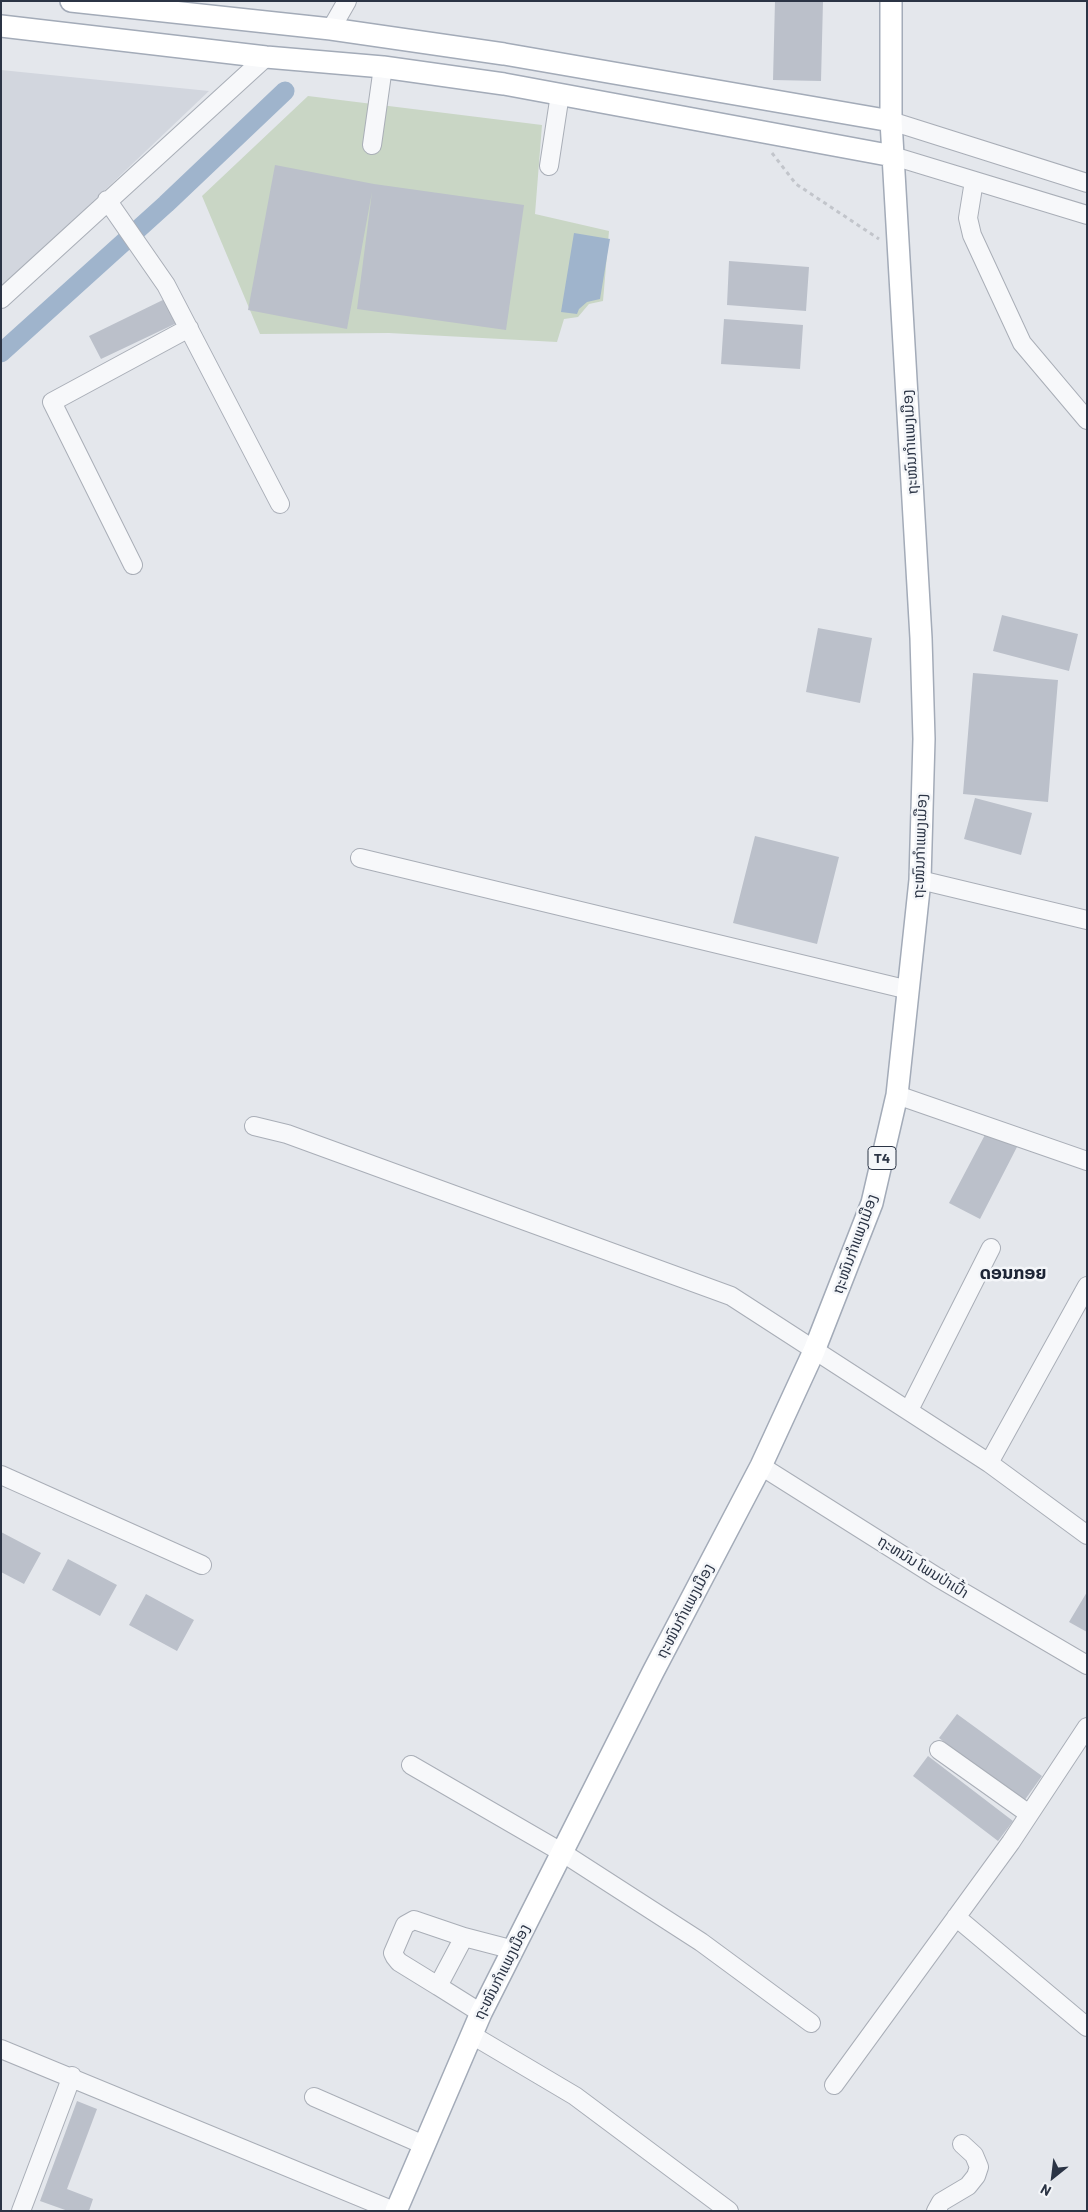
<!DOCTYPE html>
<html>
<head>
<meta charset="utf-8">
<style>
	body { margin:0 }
	#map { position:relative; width:1088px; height:2212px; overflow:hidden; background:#e4e7ec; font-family:Barlow,sans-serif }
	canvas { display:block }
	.frame { position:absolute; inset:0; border:2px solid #2b3445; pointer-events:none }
	.north { position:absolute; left:1028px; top:2152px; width:50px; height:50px; -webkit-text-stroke:4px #f4f6f9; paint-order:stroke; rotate:209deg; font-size:14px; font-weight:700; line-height:20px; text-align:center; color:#2b3445 }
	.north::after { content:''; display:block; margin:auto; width:18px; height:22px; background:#2b3445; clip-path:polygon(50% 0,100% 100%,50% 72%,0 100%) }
</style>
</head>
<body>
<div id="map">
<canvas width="1088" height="2212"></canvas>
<div class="frame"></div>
<div class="north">N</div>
</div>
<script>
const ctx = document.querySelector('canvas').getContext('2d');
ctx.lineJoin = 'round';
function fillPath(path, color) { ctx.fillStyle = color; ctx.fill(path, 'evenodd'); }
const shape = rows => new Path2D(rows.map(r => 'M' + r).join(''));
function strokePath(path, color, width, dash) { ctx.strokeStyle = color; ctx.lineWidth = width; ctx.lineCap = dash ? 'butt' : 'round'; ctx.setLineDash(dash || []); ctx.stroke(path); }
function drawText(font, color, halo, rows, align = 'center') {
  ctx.font = font + ' Barlow,"Noto Sans Lao",sans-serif'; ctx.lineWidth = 5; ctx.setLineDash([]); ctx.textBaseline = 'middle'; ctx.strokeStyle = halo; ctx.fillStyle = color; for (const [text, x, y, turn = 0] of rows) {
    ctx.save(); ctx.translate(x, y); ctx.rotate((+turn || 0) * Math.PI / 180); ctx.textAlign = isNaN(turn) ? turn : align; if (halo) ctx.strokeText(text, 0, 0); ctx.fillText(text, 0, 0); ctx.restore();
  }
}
fillPath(shape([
	[1,70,209,91,1,289]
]), '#d2d6de');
fillPath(shape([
	[308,96,542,125,535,214,609,231,603,301,589,304,578,317,564,319,557,342,389,333,260,334,202,196]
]), '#c9d6c5');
fillPath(shape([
	[574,233,610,239,600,299,587,302,579,309,577,314,561,312]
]), '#9fb4cc');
strokePath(shape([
	[1,353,166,204,285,91]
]), '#9fb4cc', 19);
fillPath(shape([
	[775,1,823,1,821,81,773,80],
	[275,165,374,184,524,205,506,330,357,309,372,192,347,329,248,310],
	[729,261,809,267,806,311,727,305],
	[169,297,181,321,101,359,89,336],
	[724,319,803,325,800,369,721,364],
	[1002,615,1078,634,1069,671,993,651],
	[818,628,872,638,860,703,806,692],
	[973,673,1058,680,1048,802,963,794],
	[975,798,1032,813,1021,855,964,839],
	[755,836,839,857,817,944,733,923],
	[987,1131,1017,1147,980,1219,949,1203],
	[1,1532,41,1553,24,1584,1,1572],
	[68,1559,117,1585,100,1616,52,1590],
	[1087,1592,1087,1632,1069,1622],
	[146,1594,194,1620,177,1651,129,1625],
	[957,1714,1042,1776,1024,1801,939,1738],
	[928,1756,1013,1821,998,1841,913,1776],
	[77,2101,97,2109,67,2189,93,2199,89,2211,68,2211,40,2201]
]), '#bbc0ca');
const minor = shape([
	[331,29,347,1],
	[891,121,1087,183],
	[372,145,383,67],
	[893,156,1087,215],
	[549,166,560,94],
	[974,181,968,218,972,235,1022,343,1087,420],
	[107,200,166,285,280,504],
	[1,299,266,57],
	[133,565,52,402,189,328],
	[360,858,909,990],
	[920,880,1087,920],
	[897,1095,1087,1161],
	[254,1126,287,1134,731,1296,989,1463,1087,1535],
	[909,1410,991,1248],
	[989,1463,1087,1286],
	[761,1466,937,1577,1087,1665],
	[1,1475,202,1565],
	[939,1750,1029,1814],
	[411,1765,563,1853,701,1942,811,2023],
	[956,1917,1087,2027],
	[438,1986,399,1962,395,1957,393,1953,405,1925,414,1920,464,1937],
	[481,2013,438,1986,464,1937,514,1950],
	[472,2035,575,2096,729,2211],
	[1,2049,394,2211],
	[834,2085,1011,1842,1087,1727],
	[314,2097,424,2145],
	[21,2211,72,2076],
	[936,2211,941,2202,968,2186,976,2176,979,2167,974,2155,962,2144]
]);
const major = shape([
	[71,1,331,29,504,54,891,121],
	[1,26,266,57,383,67,504,84,893,156],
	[396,2211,481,2013,653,1672,761,1466,814,1351,872,1203,897,1095,920,880,924,739,921,638,891,121,891,1]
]);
strokePath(minor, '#a9aeb7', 20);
strokePath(major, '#a3abb8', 24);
strokePath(shape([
	[772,153,796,184,879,239]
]), '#c2c5cb', 3, [4, 4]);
strokePath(minor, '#f7f8fa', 18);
strokePath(major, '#fff', 21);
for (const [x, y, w] of [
	[882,1158,28]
]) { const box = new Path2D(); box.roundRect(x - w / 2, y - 11.5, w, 23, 4); ctx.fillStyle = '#f4f6f9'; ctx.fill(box); strokePath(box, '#2b3445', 1); }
drawText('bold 14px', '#2b3445', null, [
	["T4",882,1158]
]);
drawText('15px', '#2b3445', '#f4f6f9', [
	["ຖະໜົນກຳແພງເມືອງ",910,442,-93],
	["ຖະໜົນກຳແພງເມືອງ",920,846,-88],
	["ຖະໜົນກຳແພງເມືອງ",855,1244,-70],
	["ຖະຫນົນ ໂພນປ່າເປົ້າ",923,1567,32],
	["ຖະໜົນກຳແພງເມືອງ",685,1611,-62],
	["ຖະໜົນກຳແພງເມືອງ",502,1972,-63]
]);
drawText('bold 18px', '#1d2536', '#f4f6f9', [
	["ດອນກອຍ",1013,1273]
]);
</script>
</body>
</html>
